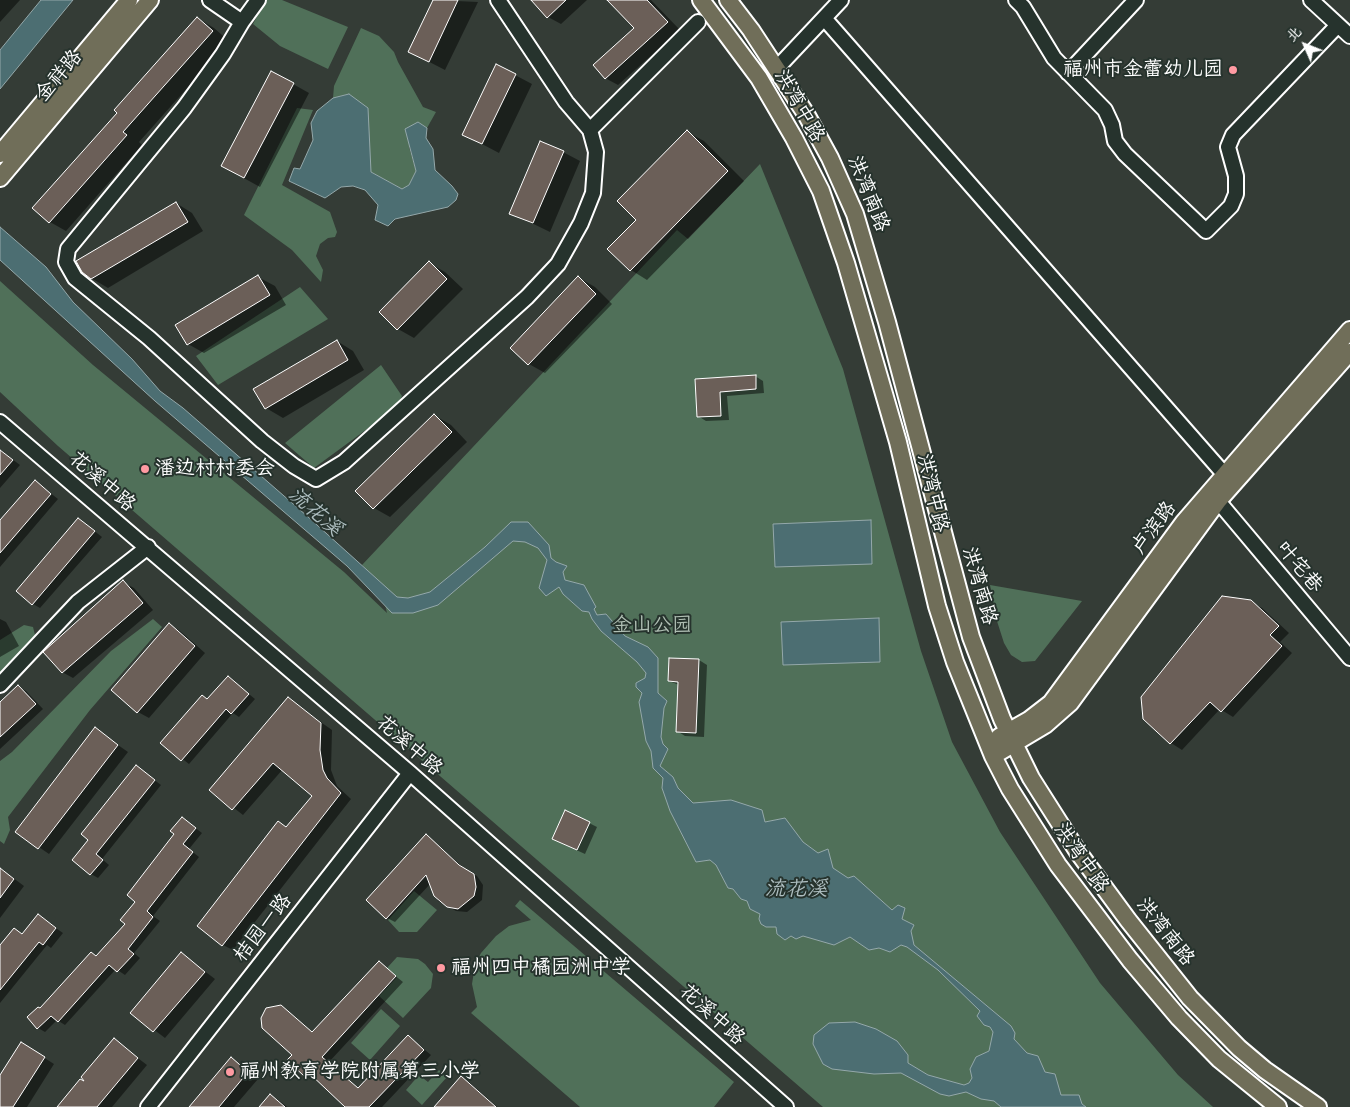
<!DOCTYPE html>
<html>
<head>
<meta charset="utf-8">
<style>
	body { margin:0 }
	#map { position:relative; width:1350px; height:1107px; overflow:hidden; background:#343c36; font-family:Caveat,"LXGW WenKai TC",sans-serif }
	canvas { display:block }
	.north { position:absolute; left:1280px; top:20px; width:50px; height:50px; -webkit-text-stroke:4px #26332d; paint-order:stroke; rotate:314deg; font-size:14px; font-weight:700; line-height:20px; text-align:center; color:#fff }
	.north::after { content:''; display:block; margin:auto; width:18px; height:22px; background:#fff; clip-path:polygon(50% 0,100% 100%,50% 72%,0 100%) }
</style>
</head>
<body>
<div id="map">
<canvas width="1350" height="1107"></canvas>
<div class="north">北</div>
</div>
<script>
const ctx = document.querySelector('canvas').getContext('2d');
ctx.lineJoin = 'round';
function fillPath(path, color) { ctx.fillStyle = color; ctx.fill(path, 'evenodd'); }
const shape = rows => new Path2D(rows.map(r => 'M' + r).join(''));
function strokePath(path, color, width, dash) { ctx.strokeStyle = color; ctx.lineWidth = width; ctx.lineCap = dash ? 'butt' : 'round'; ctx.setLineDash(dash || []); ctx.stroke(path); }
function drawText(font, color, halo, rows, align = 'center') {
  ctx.font = font + ' Caveat,"LXGW WenKai TC",sans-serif'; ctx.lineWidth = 4; ctx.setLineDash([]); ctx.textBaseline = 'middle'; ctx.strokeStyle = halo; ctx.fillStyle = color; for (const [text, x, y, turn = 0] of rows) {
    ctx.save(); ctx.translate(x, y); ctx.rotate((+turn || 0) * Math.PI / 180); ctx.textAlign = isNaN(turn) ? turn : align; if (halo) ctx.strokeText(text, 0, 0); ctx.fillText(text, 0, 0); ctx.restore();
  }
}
fillPath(shape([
	[266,0,282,0,348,27,328,69,280,46,253,24],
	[361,28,379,36,394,52,398,62,423,107,436,112,427,128,418,122,409,147,416,171,409,185,402,189,371,172,349,94,333,98,334,86],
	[297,108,313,110,282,185,330,212,337,232,335,237,328,238,320,244,316,256,323,270,321,282,292,250,244,215],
	[760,164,843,369,921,651,952,742,1000,832,1100,983,1178,1075,1213,1107,823,1107,58,446,0,392,0,281,93,365,344,572,387,613,380,583,362,565,677,230,688,239],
	[300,287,328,319,218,385,196,356],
	[381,365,402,396,397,407,314,468,285,443],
	[990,585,1082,601,1035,661,1022,662,1011,655,1004,643,996,618],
	[153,619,162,627,90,710,8,817,10,830,4,844,0,841,0,761,12,752,111,651],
	[24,625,33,627,36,639,0,680,0,640],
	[414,891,437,910,417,932,399,932,388,920],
	[520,900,734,1082,714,1107,580,1107,471,1013,477,1007,472,984,475,965,481,953,496,936,509,926,531,920,515,906],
	[397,957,418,959,425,964,433,974,431,988,403,1018,379,996,397,977,387,968],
	[381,1009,400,1026,370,1060,351,1043],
	[439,1070,447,1077,422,1105,406,1090,419,1075,428,1082]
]), '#507059');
const water = shape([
	[41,0,73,0,0,89,0,50,41,0],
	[349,94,368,108,371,172,402,189,409,185,416,171,405,129,418,122,427,128,426,138,433,149,435,170,452,186,458,194,456,200,448,207,395,219,388,226,375,220,378,205,365,190,353,186,341,187,325,198,289,181,294,168,300,169,313,140,311,123,317,111,333,98,349,94],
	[0,227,46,267,73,302,132,359,160,391,183,408,307,516,397,597,408,598,430,592,485,547,511,522,528,522,549,545,551,558,556,562,567,566,563,572,565,580,584,585,596,607,594,609,597,615,606,614,625,636,648,647,658,658,658,693,667,701,664,708,661,737,663,744,668,749,660,766,673,777,678,788,693,803,731,800,762,810,765,822,785,818,803,842,818,853,828,849,833,868,848,878,854,876,892,910,898,905,905,908,902,919,914,925,911,931,914,945,1011,1026,1015,1033,1014,1039,1027,1053,1038,1056,1045,1072,1055,1074,1061,1095,1079,1095,1082,1104,1086,1107,1001,1107,994,1101,981,1099,966,1092,949,1096,940,1094,901,1073,874,1074,832,1069,823,1064,813,1044,814,1035,829,1023,855,1022,876,1029,897,1041,908,1055,908,1063,928,1075,964,1085,969,1083,972,1078,970,1069,976,1057,989,1051,993,1032,990,1027,984,1025,977,1016,980,1011,938,970,907,947,901,945,890,952,879,948,869,950,850,937,834,945,803,936,796,939,791,936,785,940,777,934,776,927,766,927,761,924,759,919,760,914,750,909,747,901,741,899,733,889,728,888,716,865,710,860,696,862,670,811,662,788,663,778,653,768,651,751,646,741,639,702,642,693,636,687,636,683,645,678,646,673,637,662,601,631,592,619,589,612,582,611,563,594,559,587,546,596,539,588,547,560,538,548,525,542,513,541,438,605,413,613,392,613,347,566,155,401,0,260,0,227],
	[871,520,872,564,775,567,773,524,871,520],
	[879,618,880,662,783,665,781,622,879,618]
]);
fillPath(water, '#4c6e72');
strokePath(water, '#94a8aa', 1);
fillPath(shape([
	[0,0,20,0,0,22],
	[435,0,478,2,445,70,410,52],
	[540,0,587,0,561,24,548,17],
	[609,0,651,0,680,30,618,85,605,78,636,28],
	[197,18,214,28,229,41,139,142,142,145,66,231,50,222,119,113],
	[515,75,532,84,499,153,463,134],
	[293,84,309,93,260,187,222,166],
	[687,132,704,141,744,181,647,280,631,270,609,249,638,220],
	[563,152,580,161,550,232,511,213],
	[176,203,192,213,203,231,108,288,91,278],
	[429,263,445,272,463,289,414,338,398,329,381,312],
	[258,277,275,286,286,305,204,353,188,344],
	[579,278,595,287,612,304,545,373,529,364],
	[337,341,353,351,364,370,283,418,266,408,255,390],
	[755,376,763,381,764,393,727,396,729,420,706,421,698,416,696,380],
	[434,415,451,425,467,442,390,517,374,508],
	[0,450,20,465,0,488],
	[35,481,58,499,0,567,0,522],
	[79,519,102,537,40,608,33,604],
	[123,582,134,588,153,610,73,678,62,672],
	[1251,602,1262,608,1289,633,1280,642,1292,653,1233,717,1220,709,1182,750,1171,743,1144,719],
	[0,619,6,622,19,646,0,657],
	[169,625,180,631,205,653,149,718,138,712],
	[699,660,707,665,704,737,685,736,677,731,679,685,669,681],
	[228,677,255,699,239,717,233,713,189,764,162,743,203,696,208,700],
	[18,687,26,691,43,709,0,749,0,703],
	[288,699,332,730,331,770,337,786,351,799,233,950,223,945,278,822,288,828,314,796,283,769,243,815,211,790],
	[95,729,128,752,49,854,17,832],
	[137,767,161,785,102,859,109,865,98,878,91,874,90,840],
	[182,818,202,833,189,849,199,857,153,916,160,921,134,953,140,958,125,975,116,969,65,1025,57,1020,45,1032,38,1028,40,1010,91,953,97,957,127,924],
	[589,823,597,827,585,854,561,843],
	[426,836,465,869,477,876,483,885,482,900,467,912,456,911,438,901,431,883,395,922,387,918],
	[0,868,24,886,0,918],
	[38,916,63,933,51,948,47,945,0,1003,0,947,14,929,24,935],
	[182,954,215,979,165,1038,132,1013],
	[379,963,403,982,329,1062,359,1089,408,1036,431,1055,382,1107,343,1107,344,1104,315,1077,312,1080,304,1075,294,1055,263,1027,261,1022,267,1009,287,1011,313,1033],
	[114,1040,147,1065,112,1107,58,1107,88,1083],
	[32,1050,54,1064,27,1107,0,1107,0,1078],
	[231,1059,258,1079,234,1107,191,1107],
	[461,1078,469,1082,497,1107,435,1107],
	[270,1096,281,1102,287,1107,260,1107]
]), '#0007');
const building = shape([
	[433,0,458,0,429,62,408,52,433,0],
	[531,0,566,0,547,18,531,0],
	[607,0,647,0,668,22,605,79,593,65,634,28,607,0],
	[197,17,213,31,123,132,127,135,49,223,32,208,117,113,114,110,197,17],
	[496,64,516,74,482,144,462,135,496,64],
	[271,71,294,83,244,178,221,166,271,71],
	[687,130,728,171,630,271,607,249,636,220,617,201,687,130],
	[540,141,564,151,533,223,509,214,540,141],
	[176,202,188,222,91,279,82,272,76,261,176,202],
	[429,261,447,279,397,330,379,312,429,261],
	[258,275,270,295,187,345,175,325,258,275],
	[578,276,596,294,528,365,510,348,578,276],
	[337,340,348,360,265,409,253,389,337,340],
	[756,375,756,389,720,392,721,416,697,417,695,379,756,375],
	[434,414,452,432,373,509,355,491,434,414],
	[0,450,13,460,0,475,0,450],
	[35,480,51,494,0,553,0,520,35,480],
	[78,518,95,531,32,605,16,591,78,518],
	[123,580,143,603,62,673,43,652,123,580],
	[1222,596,1251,600,1279,626,1270,635,1282,646,1221,712,1210,702,1170,744,1143,719,1141,697,1222,596],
	[169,623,195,646,137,713,111,690,169,623],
	[669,658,699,659,696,733,676,732,678,682,668,681,669,658],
	[228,676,249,694,231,714,226,709,181,761,160,743,202,695,207,699,228,676],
	[18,685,36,704,0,737,0,702,18,685],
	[288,697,321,723,320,750,323,770,327,778,341,793,222,946,197,926,278,821,286,827,312,796,273,763,232,810,209,790,288,697],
	[95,727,118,745,38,849,15,832,95,727],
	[136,765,155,780,96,854,103,860,90,875,72,860,88,840,81,834,136,765],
	[565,810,590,822,577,850,552,839,565,810],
	[182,817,196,828,183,844,193,852,147,911,153,917,128,949,134,954,117,972,109,965,58,1022,51,1016,37,1029,27,1017,38,1007,40,1008,91,952,96,956,125,924,120,920,135,902,127,895,174,834,170,831,182,817],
	[426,834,459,865,474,874,476,887,474,896,458,909,447,907,434,896,426,875,386,919,366,900,426,834],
	[0,868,14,879,0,898,0,868],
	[38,914,56,928,43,945,39,942,0,990,0,945,14,928,22,934,38,914],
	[181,952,205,972,153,1032,130,1013,181,952],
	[379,961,396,976,322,1057,358,1088,408,1035,424,1050,369,1107,345,1107,308,1072,304,1076,287,1060,292,1055,262,1028,261,1018,266,1008,281,1005,312,1032,379,961],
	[114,1038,138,1058,97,1107,57,1107,80,1079,84,1081,81,1077,114,1038],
	[21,1042,45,1057,13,1107,0,1107,0,1075,21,1042],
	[231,1057,248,1072,219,1107,189,1107,231,1057],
	[461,1076,496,1107,434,1107,461,1076],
	[270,1094,285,1107,259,1107,270,1094]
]);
fillPath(building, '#6b5f58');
strokePath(building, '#fff', 1);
const minor = shape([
	[210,0,242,22,258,0],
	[498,0,566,102,590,130,698,22],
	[1016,0,1023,7,1054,58,1105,110,1112,125,1115,141,1125,154,1206,231,1231,206,1236,194,1236,176,1228,147,1233,135,1338,25],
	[1311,0,1350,36],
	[824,18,1225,475],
	[242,22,223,54,184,108,68,249,66,262,75,278,149,338,262,441,294,466,316,479,344,462,527,297,558,264,581,223,593,193,596,152,590,130],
	[777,68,841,0],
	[1068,73,1136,0],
	[0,422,410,773,786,1107],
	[1218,501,1350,658],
	[0,685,78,602,148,547],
	[148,1107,410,773]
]);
const major = shape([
	[701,0,759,78,794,138,821,191,846,263,898,442,937,606,955,662,993,756,1010,789,1058,865,1130,960,1179,1018,1219,1059,1278,1107],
	[728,0,751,30,806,114,830,158,855,214,887,322,971,637,1002,719,1031,778,1078,852,1128,920,1190,998,1239,1048,1265,1070,1318,1107],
	[0,154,129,0],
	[0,178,150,0],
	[999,737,1029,720,1051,703,1184,522,1350,330],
	[993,756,1045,725,1070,703,1218,501,1350,352]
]);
strokePath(minor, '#fff', 18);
strokePath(major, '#fff', 20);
strokePath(minor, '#26332d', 14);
strokePath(major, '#706e59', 16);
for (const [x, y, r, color] of [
	[1233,70,5,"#ff9aa2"],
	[145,469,5,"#ff9aa2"],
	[441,968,5,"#ff9aa2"],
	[230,1072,5,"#ff9aa2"]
]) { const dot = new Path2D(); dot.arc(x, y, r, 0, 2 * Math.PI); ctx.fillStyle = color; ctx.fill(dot); strokePath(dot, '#26332d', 2); }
drawText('20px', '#fff', '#26332d', [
	["福州市金蕾幼儿园",1223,70,"right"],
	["潘边村村委会",155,469],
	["福州四中橘园洲中学",451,968],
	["福州教育学院附属第三小学",240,1072]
], 'left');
drawText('20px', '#fff', '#26332d', [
	["金祥路",59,76,-50],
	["洪湾中路",799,106,60],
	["洪湾南路",868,194,68],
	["花溪中路",102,482,41],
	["洪湾中路",932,493,77],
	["卢滨路",1154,528,-53],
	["叶宅巷",1299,567,50],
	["洪湾南路",979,586,74],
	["花溪中路",409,746,41],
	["洪湾中路",1081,858,55],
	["桔园一路",263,928,-52],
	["洪湾南路",1165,932,52],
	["花溪中路",712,1015,42]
]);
drawText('20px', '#b0bfb4', '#26332d', [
	["金山公园",652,626]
]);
drawText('italic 21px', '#aebec0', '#26332d', [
	["流花溪",315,512,41],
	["流花溪",796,889]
]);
</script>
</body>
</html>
